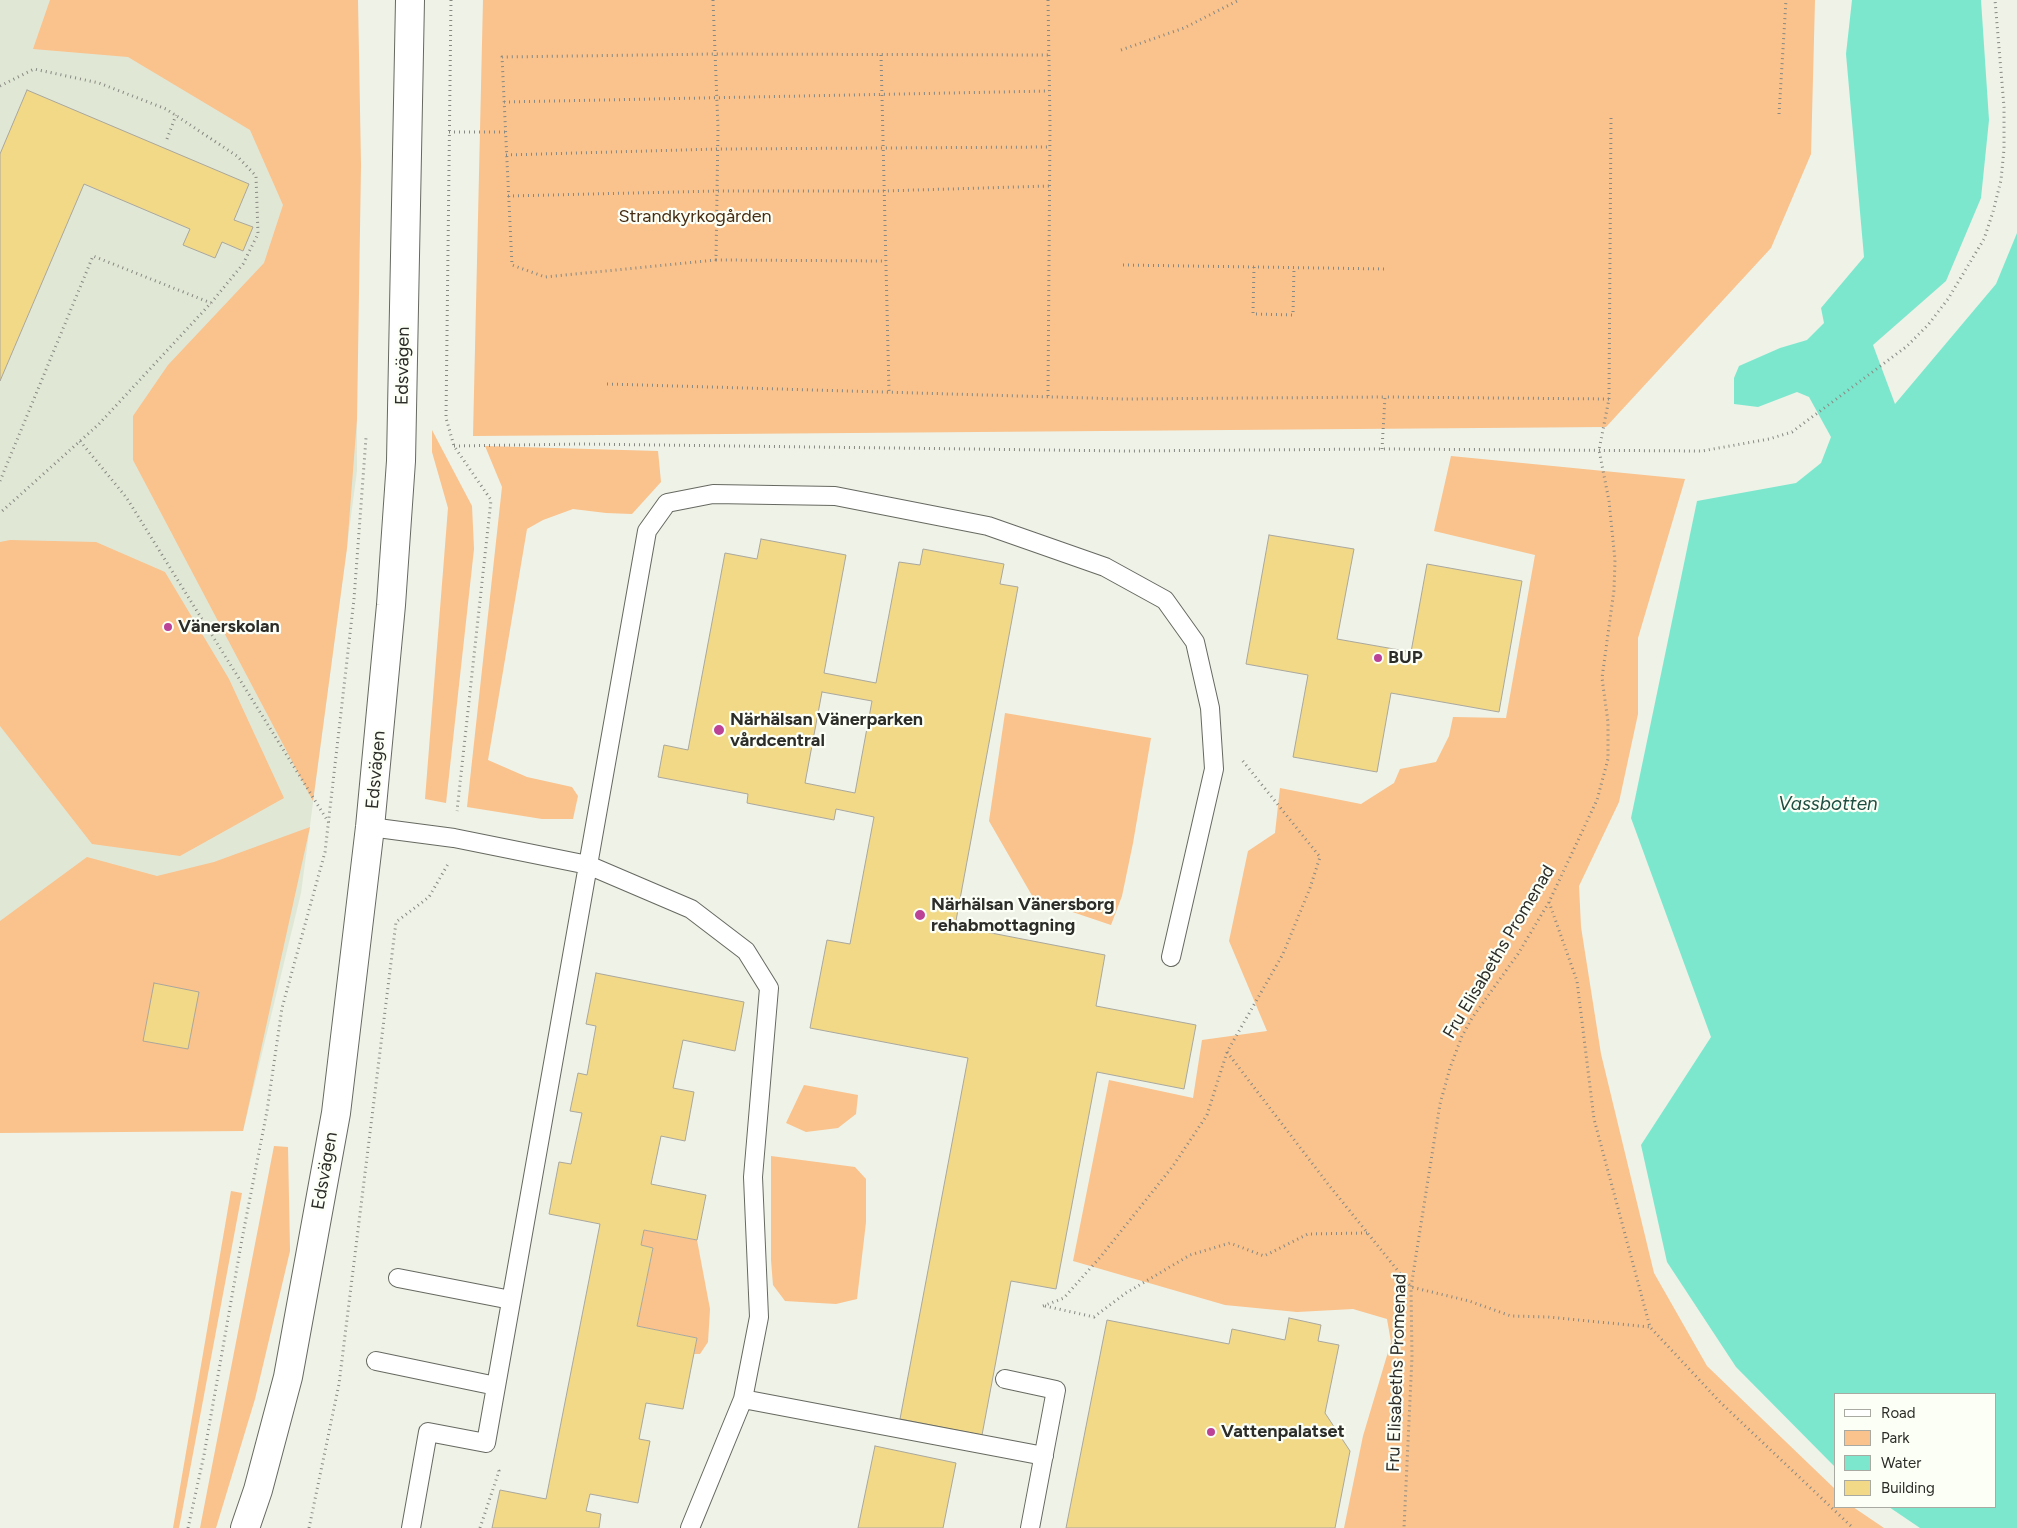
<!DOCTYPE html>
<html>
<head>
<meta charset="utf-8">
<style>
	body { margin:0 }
	#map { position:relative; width:2017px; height:1528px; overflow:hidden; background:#eef2e7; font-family:Figtree,sans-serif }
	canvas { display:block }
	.legend { position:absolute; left:1834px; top:1393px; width:162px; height:115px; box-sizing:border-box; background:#fcfff5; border:1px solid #a9aba3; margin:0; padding:6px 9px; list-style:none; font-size:15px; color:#2c2d29 }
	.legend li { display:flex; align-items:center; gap:10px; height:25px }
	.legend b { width:25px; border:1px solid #a9aba3 }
</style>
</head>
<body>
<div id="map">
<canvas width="2017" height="1528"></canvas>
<ul class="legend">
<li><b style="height:6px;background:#fff"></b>Road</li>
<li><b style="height:14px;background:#fac28c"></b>Park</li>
<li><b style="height:14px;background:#7de7ce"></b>Water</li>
<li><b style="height:14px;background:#f2d987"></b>Building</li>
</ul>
</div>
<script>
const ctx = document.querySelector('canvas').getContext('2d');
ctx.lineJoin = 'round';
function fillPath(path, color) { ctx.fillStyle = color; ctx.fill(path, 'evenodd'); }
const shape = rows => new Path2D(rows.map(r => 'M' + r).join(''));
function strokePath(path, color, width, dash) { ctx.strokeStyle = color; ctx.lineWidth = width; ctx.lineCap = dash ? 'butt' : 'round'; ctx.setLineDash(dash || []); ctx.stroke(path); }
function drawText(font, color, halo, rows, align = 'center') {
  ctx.font = font + ' Figtree,sans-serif'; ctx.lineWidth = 4.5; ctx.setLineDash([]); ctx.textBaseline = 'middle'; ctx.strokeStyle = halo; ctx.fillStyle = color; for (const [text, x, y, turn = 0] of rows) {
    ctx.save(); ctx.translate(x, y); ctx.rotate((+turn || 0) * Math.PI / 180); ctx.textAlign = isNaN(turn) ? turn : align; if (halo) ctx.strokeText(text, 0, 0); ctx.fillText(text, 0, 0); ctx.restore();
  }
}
fillPath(shape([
	[0,0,356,0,357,471,301,893,243,1131,77,1126,0,1129]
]), '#e1e7d5');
fillPath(shape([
	[50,0,358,0,361,165,357,419,347,548,313,801,133,460,133,416,168,365,264,263,283,205,250,130,128,57,33,49],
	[483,0,1815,0,1811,154,1771,248,1606,427,473,436],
	[432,430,472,506,474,549,446,803,425,799,448,508,432,452],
	[485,446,658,451,661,482,632,514,606,513,573,509,543,520,527,529,488,760,527,777,572,787,578,796,573,819,542,819,467,807,502,487],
	[1451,456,1685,479,1638,638,1638,714,1619,802,1579,886,1581,927,1601,1054,1654,1273,1707,1366,1836,1490,1836,1507,1853,1507,1884,1528,1344,1528,1363,1436,1391,1342,1387,1319,1353,1309,1297,1312,1225,1305,1073,1261,1109,1080,1193,1098,1202,1040,1267,1031,1229,941,1248,851,1275,833,1280,788,1361,804,1394,783,1400,769,1436,762,1449,736,1453,717,1506,718,1535,555,1434,531],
	[10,540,96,542,165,572,229,679,284,798,180,856,92,844,0,726,0,542],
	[1005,713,1151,738,1133,843,1122,896,1111,925,1034,899,989,821],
	[310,827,243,1131,0,1133,0,921,87,857,157,876,214,862],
	[804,1085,858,1095,856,1114,838,1128,806,1132,786,1123],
	[274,1146,288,1147,290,1251,255,1399,216,1528,200,1528],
	[771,1156,855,1167,866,1179,866,1222,857,1299,836,1304,785,1301,773,1285,771,1260],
	[231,1191,242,1193,179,1528,173,1528],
	[644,1230,697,1240,710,1309,708,1342,700,1354,694,1354,697,1338,637,1326,653,1248,641,1245]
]), '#fac28c');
fillPath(shape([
	[1852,0,1981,0,1989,120,1981,198,1946,281,1873,345,1895,404,1996,284,2017,233,2017,1528,1920,1528,1889,1507,1996,1507,1996,1394,1836,1394,1836,1468,1736,1367,1667,1262,1641,1145,1711,1037,1631,818,1697,501,1796,483,1821,463,1831,437,1809,397,1797,392,1758,407,1734,404,1734,378,1739,366,1780,348,1807,340,1824,323,1821,308,1864,257,1846,54]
]), '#7de7ce');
const building = shape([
	[27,90,249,184,234,220,253,227,243,251,222,242,215,258,183,245,190,229,84,184,0,381,0,154,27,90],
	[1269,535,1354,549,1337,639,1411,652,1427,564,1522,581,1499,712,1391,693,1377,772,1293,757,1308,675,1246,664,1269,535],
	[761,539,846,555,824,673,876,683,899,562,920,565,923,549,1004,564,1000,584,1018,587,955,926,1105,955,1096,1006,1196,1025,1184,1089,1097,1072,1056,1289,1011,1281,982,1435,900,1419,968,1058,810,1028,827,940,850,944,874,817,836,809,834,820,747,803,748,794,658,777,664,745,688,750,725,553,757,559,761,539],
	[822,692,872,701,855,793,805,783,822,692],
	[596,973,744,1002,735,1051,683,1040,673,1088,694,1092,685,1141,661,1136,651,1184,706,1195,697,1240,644,1230,641,1245,653,1248,637,1326,697,1338,683,1409,646,1403,639,1439,650,1441,638,1503,590,1494,586,1511,601,1514,599,1528,492,1528,500,1490,546,1499,600,1224,549,1214,559,1162,571,1164,582,1113,570,1111,578,1073,587,1075,596,1026,586,1024,596,973],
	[154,983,199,992,188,1049,143,1041,154,983],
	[1289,1318,1321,1325,1318,1341,1339,1345,1325,1413,1350,1451,1335,1528,1066,1528,1107,1320,1229,1344,1232,1329,1285,1340,1289,1318],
	[875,1446,956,1463,943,1528,858,1528,875,1446]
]);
fillPath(building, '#f2d987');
strokePath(building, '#aaa79e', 1);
const lane = shape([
	[370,827,454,838,588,865,691,909,746,951,769,988,753,1177,759,1317,743,1399,690,1528],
	[398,1278,511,1300],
	[376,1361,496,1386],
	[1005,1379,1056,1390,1030,1528],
	[743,1399,1044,1456],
	[411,1528,428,1432,486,1443,647,531,667,503,713,494,835,496,988,526,1105,567,1165,600,1195,642,1210,708,1214,769,1171,957]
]);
const secondary = shape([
	[245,1528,258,1490,288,1377,336,1113,370,827,391,605,401,461,410,0]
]);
strokePath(lane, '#666960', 20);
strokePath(secondary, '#666960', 30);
strokePath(shape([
	[451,0,446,418,454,446,491,500,457,811],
	[713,0,718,128,716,260,886,261],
	[1121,50,1184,28,1239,0],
	[881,55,889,392],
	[0,86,34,69,99,83,166,109,237,156,256,176,258,234,243,264,211,303,99,424,0,513],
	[504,102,1049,91],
	[1779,114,1786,0],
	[449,132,505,132],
	[167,139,176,115],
	[506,155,717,149,1049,147],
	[508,196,717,191,884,191,1049,186],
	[716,260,545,277,512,265,502,57,715,54,1049,55],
	[1123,265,1387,269],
	[1254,267,1253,314,1293,315,1294,268],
	[607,384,1123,399,1385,397],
	[1048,396,1050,124,1048,0],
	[1609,399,1611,117],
	[80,441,126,497,329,823],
	[454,446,580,444,1125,451,1382,449,1702,451,1769,439,1792,432,1906,347,1928,325,1948,299,1984,239,1993,212,2001,180,2004,149,2004,107,1995,0],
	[1382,449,1385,397,1609,399,1599,450,1609,501,1615,560,1614,590,1602,678,1608,722,1608,759,1597,800,1549,902,1518,954,1472,1018,1462,1036,1450,1068,1440,1104,1411,1287,1412,1357,1404,1528],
	[0,481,93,256,211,303],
	[1549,902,1577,981,1594,1119,1650,1327,1720,1402,1853,1528],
	[1227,1052,1328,1184,1411,1287,1469,1301,1511,1316,1548,1317,1650,1327],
	[1043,1306,1064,1298,1102,1255,1173,1166,1207,1115,1227,1052,1283,954,1310,888,1320,857,1242,760],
	[1045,1306,1094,1317,1126,1293,1190,1255,1230,1243,1264,1256,1308,1234,1367,1233],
	[188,1528,204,1455,242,1239,267,1111,282,1008,325,852,354,599,366,438],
	[309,1528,339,1384,396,922,429,897,448,864],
	[480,1528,499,1471,497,1467]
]), '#878982', 3, [1, 4]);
strokePath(lane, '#fff', 18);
strokePath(secondary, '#fff', 28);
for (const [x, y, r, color] of [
	[168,627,5,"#bb4297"],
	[1378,658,5,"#bb4297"],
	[719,730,6,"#bb4297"],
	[920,915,6,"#bb4297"],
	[1211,1432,5,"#bb4297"]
]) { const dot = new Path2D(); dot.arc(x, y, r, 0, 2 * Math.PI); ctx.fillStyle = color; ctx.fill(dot); strokePath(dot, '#fcfff5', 2); }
drawText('18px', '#462d13', '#fcfff5', [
	["Strandkyrkogården",695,217]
]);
drawText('18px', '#2c2d29', '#fcfff5', [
	["Edsvägen",403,366,-89],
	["Edsvägen",376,770,-85],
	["Fru Elisabeths Promenad",1499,952,-59],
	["Edsvägen",325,1171,-80],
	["Fru Elisabeths Promenad",1397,1373,-88]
]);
drawText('bold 18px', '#2c2d29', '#fcfff5', [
	["Vänerskolan",178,627],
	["BUP",1388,658],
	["Närhälsan Vänerparken",730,720],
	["vårdcentral",730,741],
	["Närhälsan Vänersborg",931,905],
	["rehabmottagning",931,926],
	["Vattenpalatset",1221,1432]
], 'left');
drawText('italic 19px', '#1e4d42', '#fcfff5', [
	["Vassbotten",1828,804]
]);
</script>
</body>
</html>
